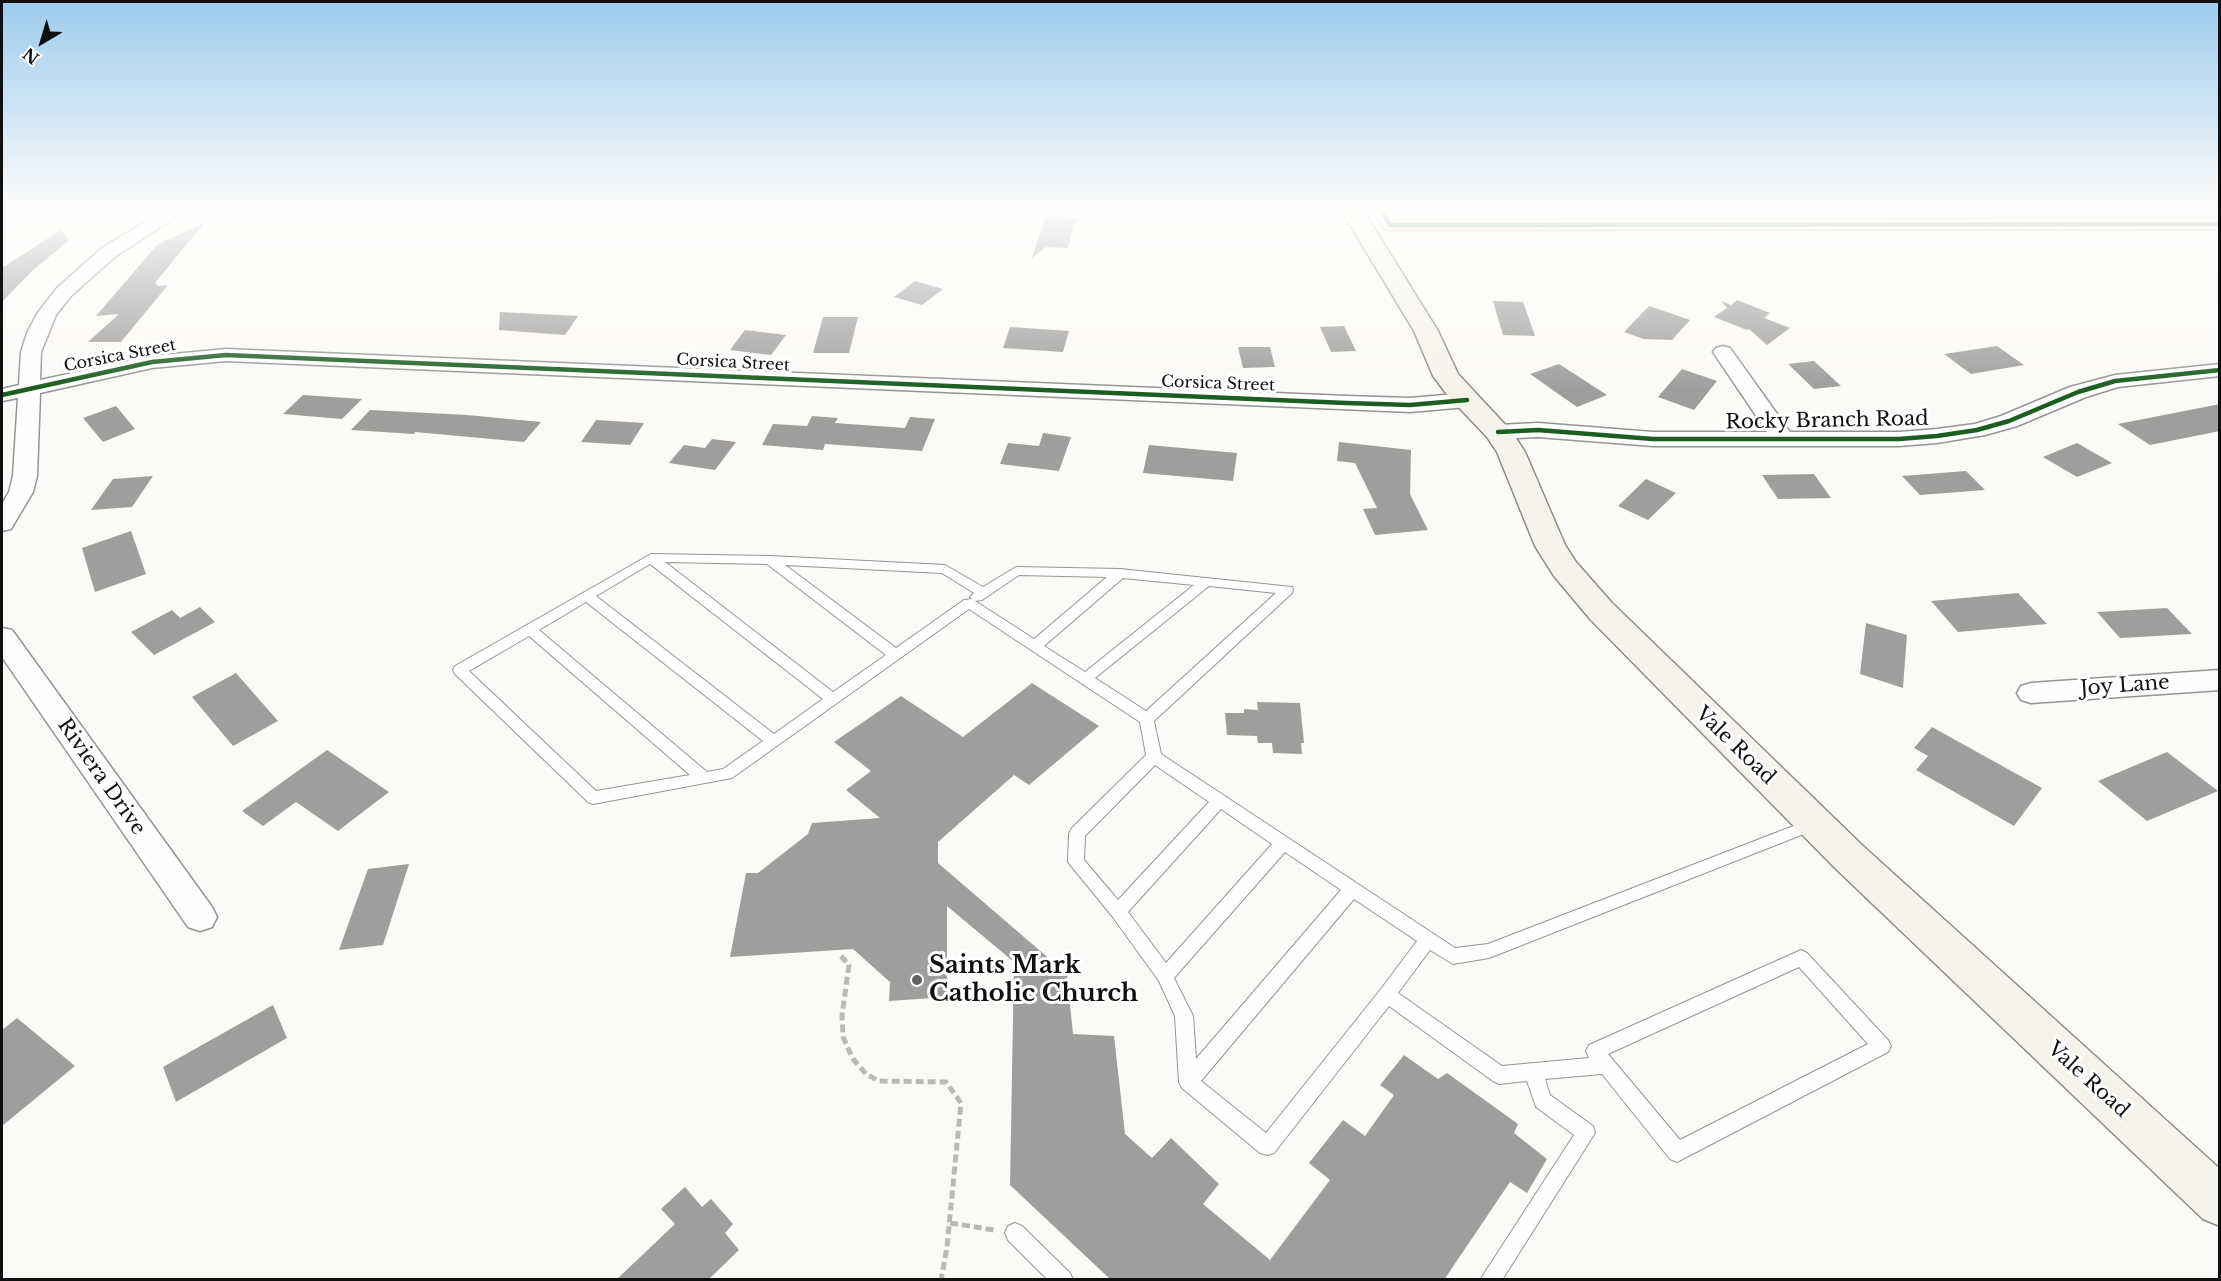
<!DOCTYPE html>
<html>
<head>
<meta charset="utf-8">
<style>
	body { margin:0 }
	#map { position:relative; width:2221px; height:1281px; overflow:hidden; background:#fcfaf7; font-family:"Libre Baskerville",serif }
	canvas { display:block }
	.frame { position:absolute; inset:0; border:3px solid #101010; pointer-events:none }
	.north { position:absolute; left:12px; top:12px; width:60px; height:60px; -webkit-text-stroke:4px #fff; paint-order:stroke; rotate:218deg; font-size:16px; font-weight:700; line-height:24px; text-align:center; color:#101010 }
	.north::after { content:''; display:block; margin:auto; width:21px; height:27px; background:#101010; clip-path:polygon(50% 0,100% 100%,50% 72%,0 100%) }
</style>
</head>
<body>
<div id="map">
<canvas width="2221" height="1281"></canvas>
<div class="frame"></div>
<div class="north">N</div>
</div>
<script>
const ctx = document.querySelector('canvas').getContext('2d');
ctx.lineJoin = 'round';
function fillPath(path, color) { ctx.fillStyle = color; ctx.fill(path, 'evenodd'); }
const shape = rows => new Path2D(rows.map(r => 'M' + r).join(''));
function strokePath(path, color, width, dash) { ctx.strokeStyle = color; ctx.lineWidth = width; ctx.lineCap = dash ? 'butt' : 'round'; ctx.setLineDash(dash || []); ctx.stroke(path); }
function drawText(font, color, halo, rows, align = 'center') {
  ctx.font = font + ' "Libre Baskerville",serif'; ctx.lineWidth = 6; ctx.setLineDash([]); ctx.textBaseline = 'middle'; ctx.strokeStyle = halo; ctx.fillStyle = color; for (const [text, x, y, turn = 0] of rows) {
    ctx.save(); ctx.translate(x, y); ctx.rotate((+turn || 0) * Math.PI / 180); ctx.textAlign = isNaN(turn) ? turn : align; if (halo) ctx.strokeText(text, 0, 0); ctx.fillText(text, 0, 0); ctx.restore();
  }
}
fillPath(shape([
	[1045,217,1080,219,1074,223,1068,248,1046,247,1032,258],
	[205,222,155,283,158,286,168,285,121,342,88,342,119,314,96,316,157,245],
	[61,230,69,240,32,271,2,302,2,268],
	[915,281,943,289,922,305,894,297],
	[1737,300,1770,313,1764,318,1790,328,1767,345,1749,329,1747,330,1714,317,1727,308,1721,301,1731,305],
	[1493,301,1523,302,1535,336,1503,335],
	[1649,306,1690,320,1672,340,1643,339,1624,332],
	[500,312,578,316,565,335,499,330],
	[823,317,858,317,849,353,813,353],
	[1344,326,1356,351,1331,352,1320,327],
	[1010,327,1069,331,1063,352,1003,348],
	[745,330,786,335,771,355,730,350],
	[1997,346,2024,365,1971,374,1944,354],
	[1238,347,1270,347,1275,367,1243,368],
	[1814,361,1841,386,1814,389,1788,364],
	[1559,364,1607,395,1577,407,1530,374],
	[1682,369,1717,381,1694,410,1658,397],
	[303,395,362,399,342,419,283,414],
	[2220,404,2220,431,2150,445,2118,424],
	[116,406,135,429,103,442,83,418],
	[370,410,467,415,541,422,524,442,415,432,414,434,351,430],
	[812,416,838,418,835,423,905,428,910,417,935,419,922,451,825,444,823,450,762,445,773,424,807,426],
	[596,420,644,423,630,445,581,442],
	[1043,433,1071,437,1059,471,1000,464,1008,443,1039,446],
	[712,439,736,442,715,470,669,463,684,445,705,448],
	[1339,442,1411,450,1410,494,1428,530,1375,535,1363,509,1377,508,1355,463,1337,461],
	[2077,443,2112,463,2077,477,2043,457],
	[1149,445,1237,453,1233,481,1143,473],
	[1966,471,1985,490,1920,495,1902,476],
	[1814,474,1831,498,1778,499,1762,475],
	[153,476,132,507,91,510,113,479],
	[1646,479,1676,493,1648,520,1618,506],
	[131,531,146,574,95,592,82,548],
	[2018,593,2047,624,1958,632,1931,601],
	[200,607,215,622,154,655,131,632,172,610,180,618],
	[2167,608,2192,634,2120,638,2097,612],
	[1866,623,1907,635,1903,688,1860,674],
	[236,673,278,721,233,746,192,697],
	[1032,683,1099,726,1029,785,1014,775,938,842,938,863,1067,974,1073,1034,1114,1036,1125,1134,1152,1158,1171,1138,1219,1184,1203,1204,1270,1260,1330,1180,1309,1163,1343,1120,1365,1136,1394,1095,1380,1085,1404,1055,1438,1079,1447,1073,1518,1124,1514,1133,1547,1159,1527,1193,1510,1182,1444,1280,1111,1280,1010,1185,1014,962,947,906,947,997,889,1001,890,982,853,949,730,957,746,873,758,873,808,834,812,823,880,818,846,790,871,771,834,742,901,696,963,737],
	[1257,702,1300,703,1304,743,1301,743,1302,754,1273,753,1272,743,1258,743,1257,736,1227,735,1225,713,1244,713,1244,709,1258,710],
	[1932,727,2042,788,2014,826,1916,770,1928,756,1914,748],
	[327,750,389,792,338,831,296,802,263,826,242,811],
	[2167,752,2218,791,2147,821,2098,781],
	[409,864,383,945,339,950,368,869],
	[273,1005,287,1038,176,1102,163,1067],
	[17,1018,75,1066,2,1126,2,1030],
	[685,1187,702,1207,711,1199,733,1224,725,1233,739,1250,708,1280,616,1280,675,1224,661,1209]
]), '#a09e9c');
const service = shape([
	[651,554,770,556,945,565,983,587,1016,567,1120,569,1292,587,1293,590,1292,593,1154,721,1161,754,1455,948,1488,944,1809,820,1814,818,1819,820,1822,824,1819,828,1489,958,1453,964,1430,950,1398,993,1502,1066,1589,1058,1586,1051,1589,1045,1801,950,1807,953,1888,1040,1891,1046,1888,1052,1677,1162,1670,1159,1602,1074,1545,1079,1550,1095,1593,1126,1595,1133,1502,1280,1480,1280,1574,1135,1536,1107,1527,1081,1499,1084,1493,1081,1389,1006,1274,1153,1267,1155,1260,1153,1182,1088,1179,1082,1175,1016,1159,981,1112,916,1068,862,1069,834,1071,829,1146,755,1140,722,969,609,732,778,593,804,588,802,455,674,453,670,455,666,651,554],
	[665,562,767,564,886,655,833,692,665,562],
	[650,564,823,699,774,734,596,596,650,564],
	[785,565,942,573,974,593,970,597,972,599,964,600,896,648,785,565],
	[1019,575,1107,577,1034,639,975,601,982,600,1019,575],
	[1123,578,1194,585,1085,672,1044,646,1123,578],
	[1209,586,1276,593,1146,711,1095,678,1209,586],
	[586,602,763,741,723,769,707,772,539,630,586,602],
	[529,636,690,775,596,791,469,671,529,636],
	[1155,765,1209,802,1118,900,1084,860,1085,836,1155,765],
	[1221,809,1272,844,1166,963,1128,912,1221,809],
	[1285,852,1341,890,1196,1059,1193,1016,1174,978,1285,852],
	[1354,899,1417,941,1381,989,1266,1133,1201,1081,1354,899],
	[1799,967,1868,1044,1680,1140,1608,1054,1799,967],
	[1015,1223,1022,1226,1070,1273,1073,1280,1048,1280,1008,1240,1005,1233,1008,1226,1015,1223]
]);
const minor = shape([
	[165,210,187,210,116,256,71,296,56,315,41,352,40,380,152,356,226,349,1346,396,1410,398,1467,393,1475,395,1478,400,1475,405,1467,407,1410,412,226,361,152,368,40,393,37,476,33,492,11,529,2,531,2,504,9,492,13,476,18,398,2,401,2,389,19,385,21,352,27,333,37,314,57,288,102,248,165,210],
	[1372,210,1390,210,1396,220,2220,219,2220,229,1390,230,1384,229,1372,210],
	[1723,346,1730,348,1790,432,1899,432,1937,429,1975,424,2001,416,2070,387,2115,375,2220,364,2220,376,2118,387,2086,397,2017,426,1985,435,1937,443,1899,446,1653,446,1538,437,1498,439,1490,437,1487,432,1490,427,1498,425,1538,423,1653,432,1767,432,1713,352,1716,348,1723,346],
	[2,628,12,630,212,907,217,917,212,927,200,931,188,927,2,657,2,628],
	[2220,670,2220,690,2031,703,2021,700,2017,693,2021,686,2031,683,2220,670]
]);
const secondary = shape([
	[1341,210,1363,210,1438,331,1458,374,1512,432,1525,452,1565,545,1576,562,1612,603,1863,846,2220,1169,2220,1226,2203,1219,1835,868,1590,619,1554,576,1535,546,1497,452,1487,437,1449,397,1433,376,1414,331,1341,210]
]);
strokePath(service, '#969594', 2);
strokePath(minor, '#969594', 3);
strokePath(secondary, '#8d8c8b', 3);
strokePath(shape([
	[841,956,849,965,842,1015,843,1037,853,1059,866,1074,879,1081,946,1082,961,1103,947,1247,941,1280],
	[950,1223,994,1230]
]), '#b9b9b8', 5, [8, 4]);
fillPath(service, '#fffefe');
fillPath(minor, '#fffefe');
fillPath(secondary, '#f6f3eb');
strokePath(shape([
	[1381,210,1390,225,2220,224],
	[2,395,152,362,226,355,1346,403,1410,405,1467,400],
	[1498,432,1538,430,1653,439,1899,439,1937,436,1977,430,2009,421,2078,392,2115,381,2220,370]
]), '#1b5e20', 4.5);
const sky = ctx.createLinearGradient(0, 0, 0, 389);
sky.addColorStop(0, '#9ccbee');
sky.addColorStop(0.54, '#fefdfb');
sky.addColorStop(1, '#fefdfb00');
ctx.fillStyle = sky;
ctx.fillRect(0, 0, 2221, 389);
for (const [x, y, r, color] of [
	[917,980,6,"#636261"]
]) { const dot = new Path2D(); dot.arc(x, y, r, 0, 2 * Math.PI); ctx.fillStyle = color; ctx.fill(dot); strokePath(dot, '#fff', 2); }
drawText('16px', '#101010', '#fff', [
	["Corsica Street",120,356,-11],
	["Corsica Street",733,363,3],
	["Corsica Street",1218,384,2]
]);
drawText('20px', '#101010', '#fff', [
	["Rocky Branch Road",1827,421,-1],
	["Joy Lane",2125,686,-4],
	["Vale Road",1735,746,44],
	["Riviera Drive",101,777,55],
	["Vale Road",2088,1080,42]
]);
drawText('bold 24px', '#101010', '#fff', [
	["Saints Mark",929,966],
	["Catholic Church",929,994]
], 'left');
</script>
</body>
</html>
